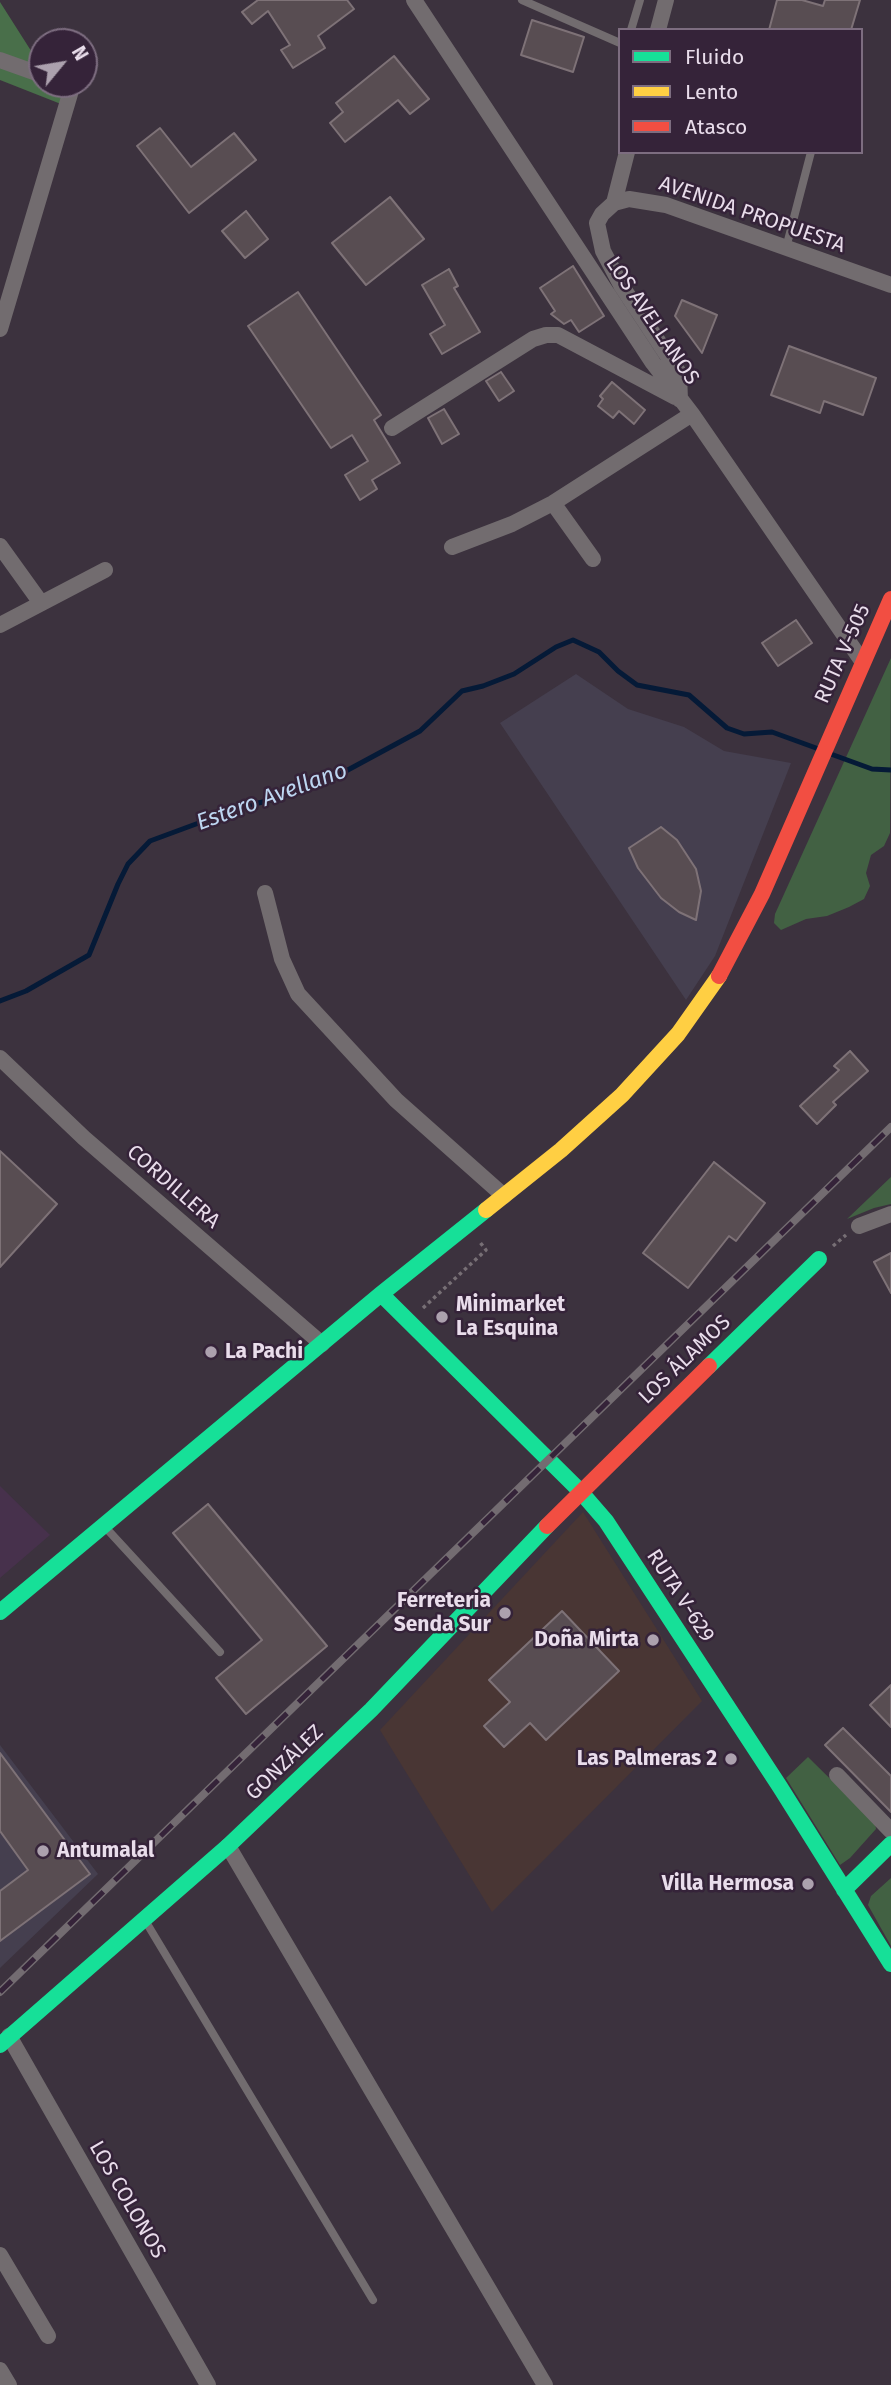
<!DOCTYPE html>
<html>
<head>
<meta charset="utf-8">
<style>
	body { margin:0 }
	#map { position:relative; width:891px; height:2385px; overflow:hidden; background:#3c323e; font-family:"Fira Sans",sans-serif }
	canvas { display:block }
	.legend { position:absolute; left:618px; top:28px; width:245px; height:126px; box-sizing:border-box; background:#352339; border:2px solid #7d6d80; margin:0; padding:9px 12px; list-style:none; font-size:21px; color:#e9ddeb }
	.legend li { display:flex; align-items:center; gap:14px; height:35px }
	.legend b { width:35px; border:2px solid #7d6d80 }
	.north { position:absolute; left:28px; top:28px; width:70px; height:70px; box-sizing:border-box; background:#352339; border:2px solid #7d6d80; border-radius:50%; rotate:60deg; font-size:19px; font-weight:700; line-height:28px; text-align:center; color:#e9ddeb }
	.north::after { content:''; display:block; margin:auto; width:24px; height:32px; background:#aca1ae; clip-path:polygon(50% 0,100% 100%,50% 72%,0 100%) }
</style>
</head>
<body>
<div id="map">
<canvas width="891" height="2385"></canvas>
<ul class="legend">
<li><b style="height:9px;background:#16e098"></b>Fluido</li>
<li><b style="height:9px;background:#ffcf43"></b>Lento</li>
<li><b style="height:9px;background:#f24e42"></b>Atasco</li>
</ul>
<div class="north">N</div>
</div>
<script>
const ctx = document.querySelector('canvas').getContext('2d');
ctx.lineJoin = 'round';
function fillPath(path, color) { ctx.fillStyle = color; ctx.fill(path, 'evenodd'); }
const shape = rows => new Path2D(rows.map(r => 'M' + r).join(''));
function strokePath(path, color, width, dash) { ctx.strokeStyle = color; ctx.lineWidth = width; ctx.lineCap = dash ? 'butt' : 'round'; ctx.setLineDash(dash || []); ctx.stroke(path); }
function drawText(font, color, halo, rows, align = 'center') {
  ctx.font = font + ' "Fira Sans",sans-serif'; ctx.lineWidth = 5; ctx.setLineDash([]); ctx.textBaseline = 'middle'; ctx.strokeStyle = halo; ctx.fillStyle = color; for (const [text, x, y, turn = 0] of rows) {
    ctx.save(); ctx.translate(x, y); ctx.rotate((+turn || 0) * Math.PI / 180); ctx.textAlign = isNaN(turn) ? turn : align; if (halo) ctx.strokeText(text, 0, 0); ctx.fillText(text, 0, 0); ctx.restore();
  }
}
fillPath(shape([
	[583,1512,702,1701,492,1912,380,1730]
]), '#493634');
fillPath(shape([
	[576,674,628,709,684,727,724,751,791,763,715,956,686,1000,500,723],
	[0,1745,98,1874,0,1968]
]), '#453f4f');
fillPath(shape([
	[0,1486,50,1535,0,1578]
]), '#47314c');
fillPath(shape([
	[891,658,890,833,884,846,871,855,866,873,870,886,864,899,849,907,827,916,806,919,781,930,774,923,775,914],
	[891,1177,891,1204,874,1208,847,1219],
	[808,1757,875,1823,876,1829,850,1858,840,1865,786,1778],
	[891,1878,891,1946,868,1905,871,1896]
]), '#426143');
fillPath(shape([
	[0,2,42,68,42,84,52,84,66,106,0,80]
]), '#496f4a');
strokePath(shape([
	[828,753,872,769,891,770],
	[0,1001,26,991,89,955,118,884,128,864,150,841,242,807,275,799,333,778,420,731,462,691,483,686,514,674,556,647,573,640,599,652,618,671,637,685,689,695,727,728,744,734,772,732,816,748]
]), '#051a37', 5);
const building = shape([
	[258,0,347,0,354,9,318,36,325,48,293,68,281,50,290,45,268,11,252,24,242,12,258,0],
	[777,0,802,0,823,6,825,0,860,0,851,30,769,30,777,0],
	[532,20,584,37,573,72,521,55,532,20],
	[394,56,429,99,410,114,398,100,345,142,330,123,343,112,336,103,394,56],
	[160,128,191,167,234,133,256,160,189,213,137,146,160,128],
	[390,197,424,239,366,285,332,243,390,197],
	[246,211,268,239,245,258,222,231,246,211],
	[573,266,604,316,579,332,571,320,564,324,551,314,555,311,540,288,573,266],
	[449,269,458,286,454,288,480,332,442,354,430,334,445,325,422,285,449,269],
	[298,292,381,415,374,420,400,463,372,480,377,489,360,500,345,475,368,461,352,435,331,448,248,326,298,292],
	[682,300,717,315,702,353,675,316,682,300],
	[789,346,876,378,863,415,824,401,820,413,771,395,789,346],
	[501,372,514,391,499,401,486,381,501,372],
	[612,382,645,410,634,424,619,411,613,418,598,406,603,399,600,396,612,382],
	[444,409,459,434,442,444,428,418,444,409],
	[796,620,812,643,778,666,762,643,796,620],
	[661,827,677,840,696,869,701,891,696,920,679,912,661,898,638,868,629,848,661,827],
	[850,1051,868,1071,833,1102,836,1105,817,1124,800,1106,839,1070,834,1066,850,1051],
	[0,1151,57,1204,0,1267,0,1151],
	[714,1162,765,1203,736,1241,729,1236,688,1288,643,1253,714,1162],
	[891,1253,891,1293,874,1262,891,1253],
	[208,1504,327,1646,246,1714,216,1678,262,1640,173,1533,208,1504],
	[562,1611,619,1671,546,1740,530,1723,504,1747,484,1726,510,1702,489,1680,562,1611],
	[891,1685,891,1727,870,1705,891,1685],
	[843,1728,891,1776,891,1812,825,1745,843,1728],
	[0,1753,90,1874,0,1941,0,1891,28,1870,0,1831,0,1753]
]);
fillPath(building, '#584d52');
strokePath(building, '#7e7277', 2);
strokePath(shape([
	[833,1246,846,1235],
	[423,1308,486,1250,479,1241]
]), '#776f75', 3.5, [3.5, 3.5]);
strokePath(shape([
	[522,0,620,43],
	[631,30,640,0],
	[786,248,811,152],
	[106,1528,220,1652],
	[146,1922,373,2300]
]), '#726c6f', 8);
strokePath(shape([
	[414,0,653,363,692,414,862,661],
	[658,30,666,0],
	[0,60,42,75],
	[614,203,627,152],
	[0,329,70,94,66,84],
	[680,400,679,373,621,285,603,251,597,223,602,214,614,203,629,199,666,205,891,285],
	[392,428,533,339,546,335,558,335,675,397],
	[553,503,593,559],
	[0,546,41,603],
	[452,547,512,524,553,503,692,414],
	[0,625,105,570],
	[265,893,282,959,298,994,396,1100,504,1196],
	[0,1058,84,1138,322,1344],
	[859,1226,891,1214],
	[837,1775,891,1831],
	[228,1846,545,2385],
	[9,2036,208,2385],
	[0,2255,48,2336],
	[0,2370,9,2385]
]), '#726c6f', 16);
strokePath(shape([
	[381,1294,580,1491,606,1521,780,1787,891,1964],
	[709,1366,819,1259],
	[0,1612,381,1294,486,1210],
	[844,1890,891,1844],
	[0,2045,228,1846,371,1710,547,1526]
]), '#16e098', 16);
strokePath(shape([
	[486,1210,561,1150,622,1095,678,1034,719,976]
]), '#ffcf43', 16);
strokePath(shape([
	[719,976,762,894,891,599],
	[547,1526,709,1366]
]), '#f24e42', 16);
const rail = shape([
	[0,1992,891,1127]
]);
strokePath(rail, '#736c71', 8);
strokePath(rail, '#352339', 5, [16]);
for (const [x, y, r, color] of [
	[442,1317,7,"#aca1ae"],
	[211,1352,7,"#aca1ae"],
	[505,1613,7,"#aca1ae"],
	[653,1640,7,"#aca1ae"],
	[731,1759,7,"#aca1ae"],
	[43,1851,7,"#aca1ae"],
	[808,1884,7,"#aca1ae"]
]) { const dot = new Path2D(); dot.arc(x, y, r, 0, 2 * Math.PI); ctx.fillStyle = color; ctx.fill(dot); strokePath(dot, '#352339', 2.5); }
drawText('21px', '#e9ddeb', '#352339', [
	["AVENIDA PROPUESTA",752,215,19],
	["LOS AVELLANOS",652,321,56],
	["RUTA V-505",843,654,-66],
	["CORDILLERA",173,1187,41],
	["LOS ÁLAMOS",685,1360,-44],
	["RUTA V-629",680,1596,57],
	["GONZÁLEZ",285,1763,-44],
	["LOS COLONOS",127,2200,60]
]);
drawText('bold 21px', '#e9ddeb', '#352339', [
	["Minimarket",456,1305,"left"],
	["La Esquina",456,1329,"left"],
	["La Pachi",225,1352,"left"],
	["Ferreteria",491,1601],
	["Senda Sur",491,1625],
	["Doña Mirta",639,1640],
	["Las Palmeras 2",717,1759],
	["Antumalal",57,1851,"left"],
	["Villa Hermosa",794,1884]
], 'right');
drawText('italic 23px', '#bdd6f1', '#352339', [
	["Estero Avellano",272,797,-20]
]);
</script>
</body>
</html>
